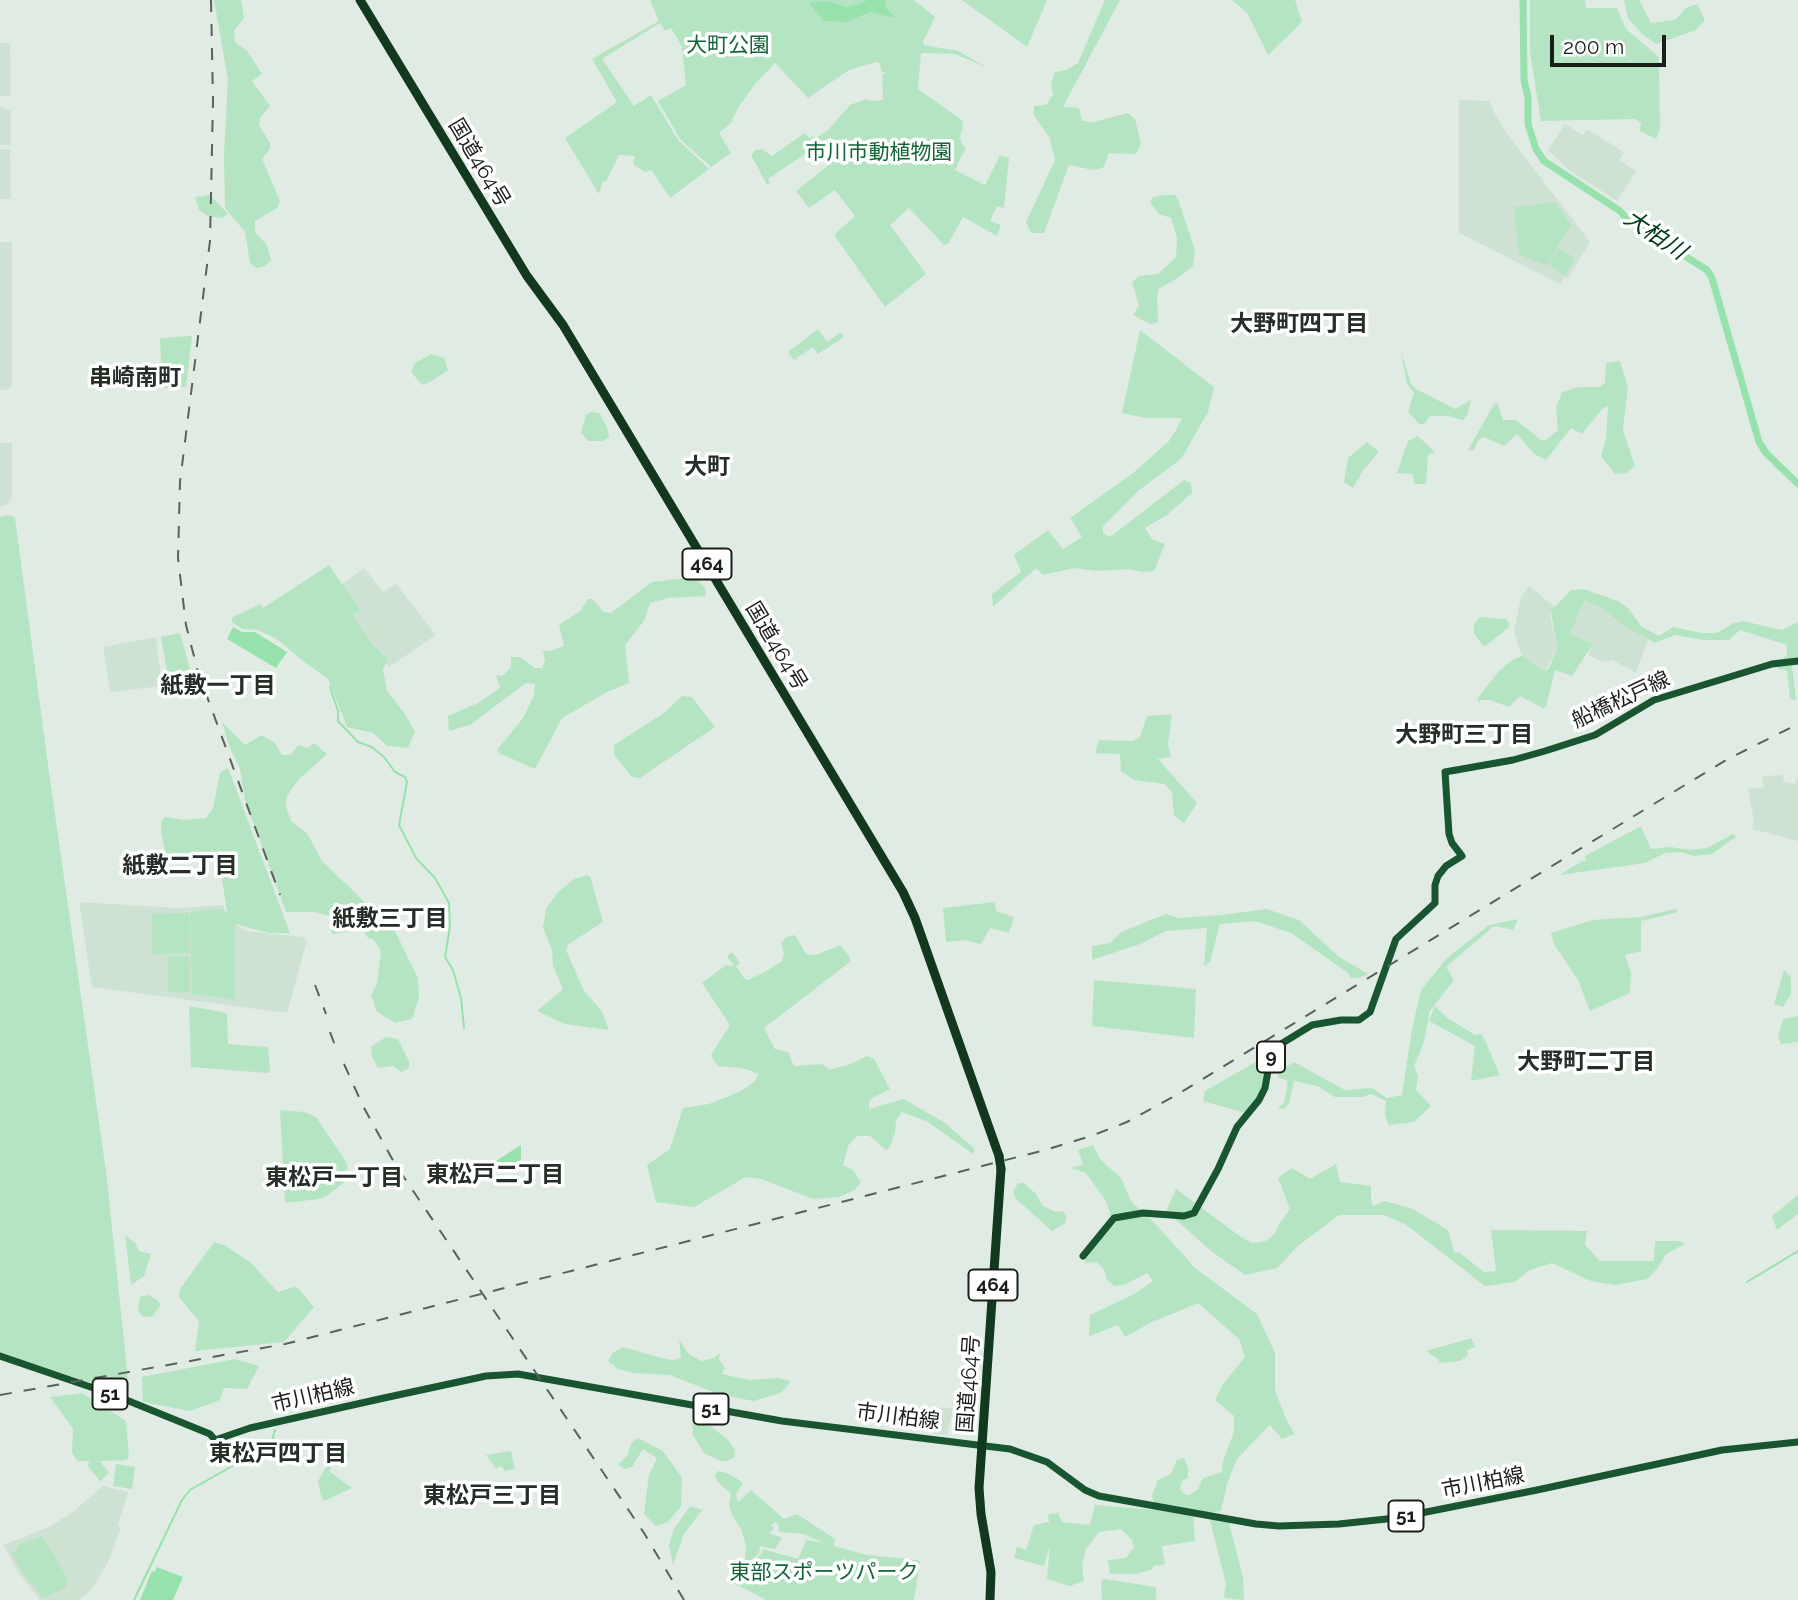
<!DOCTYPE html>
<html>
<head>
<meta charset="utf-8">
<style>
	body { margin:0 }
	#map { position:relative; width:1798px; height:1600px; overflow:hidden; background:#e0ece3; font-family:Raleway,sans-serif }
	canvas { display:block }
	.scale { position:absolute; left:1550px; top:35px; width:116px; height:32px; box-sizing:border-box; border:4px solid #1a1e1b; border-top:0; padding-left:9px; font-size:21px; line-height:24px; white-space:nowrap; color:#1a1e1b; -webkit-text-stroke:5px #fff; paint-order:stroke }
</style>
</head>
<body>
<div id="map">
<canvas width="1798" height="1600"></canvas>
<div class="scale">200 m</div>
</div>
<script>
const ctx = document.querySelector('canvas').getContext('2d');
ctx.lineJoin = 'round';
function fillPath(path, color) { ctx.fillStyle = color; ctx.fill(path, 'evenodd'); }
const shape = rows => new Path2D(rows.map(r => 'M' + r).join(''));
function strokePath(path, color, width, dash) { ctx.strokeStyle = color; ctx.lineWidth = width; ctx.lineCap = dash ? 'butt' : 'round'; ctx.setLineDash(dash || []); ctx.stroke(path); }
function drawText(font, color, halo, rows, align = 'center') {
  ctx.font = font + ' Raleway,"Noto Sans JP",sans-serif'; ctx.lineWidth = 7; ctx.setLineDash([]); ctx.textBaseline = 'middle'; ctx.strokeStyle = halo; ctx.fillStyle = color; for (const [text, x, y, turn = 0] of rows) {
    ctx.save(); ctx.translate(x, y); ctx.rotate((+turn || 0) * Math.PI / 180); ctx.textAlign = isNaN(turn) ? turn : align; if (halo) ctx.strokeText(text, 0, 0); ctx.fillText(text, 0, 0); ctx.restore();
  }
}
fillPath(shape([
	[0,43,10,43,11,94,9,96,0,96],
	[1459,100,1490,101,1494,112,1508,135,1590,242,1568,278,1565,277,1560,284,1459,233],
	[0,106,11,111,11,145,0,145],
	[1565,124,1583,135,1587,129,1624,152,1619,160,1636,171,1617,201,1569,170,1548,150],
	[0,149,10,149,11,199,0,199],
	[0,242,12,242,12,386,7,390,0,390],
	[0,443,12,443,12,497,7,505,0,507],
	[364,568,383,592,396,584,436,635,389,667,352,618,357,613,340,586],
	[1529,586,1555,607,1550,614,1557,649,1545,671,1539,670,1522,656,1514,632,1521,597],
	[1583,601,1600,607,1622,625,1648,639,1636,673,1612,660,1603,662,1588,655,1593,644,1570,634],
	[156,637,162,686,110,692,103,647],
	[1783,775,1784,782,1795,784,1798,777,1798,841,1752,829,1754,821,1748,789,1764,787,1762,776],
	[79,902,178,908,224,905,224,910,233,923,246,931,303,937,307,941,287,1013,92,987],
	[941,1408,953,1408,947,1435,932,1434],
	[103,1486,128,1492,118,1525,121,1528,108,1562,91,1590,79,1600,40,1600,17,1570,3,1545,49,1527,74,1511]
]), '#cee2d3');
fillPath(shape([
	[214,0,241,0,244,18,234,31,235,42,247,51,262,74,252,81,270,106,260,118,259,125,270,143,270,149,262,159,280,201,277,208,255,221,255,232,267,245,271,260,265,266,256,268,250,263,245,232,225,208,224,153,228,80],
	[650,0,914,0,935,17,923,42,924,45,958,51,988,68,955,54,921,53,918,89,962,120,963,128,959,139,962,140,961,144,966,147,955,170,985,185,1000,155,1009,158,1004,208,997,206,990,221,1001,225,997,236,963,217,948,244,944,245,909,208,890,225,926,274,885,307,834,235,855,216,835,190,809,208,796,191,841,155,830,137,768,179,770,183,767,185,751,155,755,150,762,149,772,156,805,133,809,138,813,136,816,138,828,130,850,105,866,99,873,101,883,100,882,75,886,73,882,72,879,63,877,62,849,70,808,98,775,63,755,84,738,108,731,123,719,133,731,153,711,167,680,139,658,101,686,85,682,47,671,28,665,31,660,23,602,59,634,106,651,95,678,140,709,169,670,198,651,170,645,172,633,164,635,156,619,155,606,181,603,181,599,194,565,138,617,102,592,59,659,21],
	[962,0,1047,0,1027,47],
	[1105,0,1120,0,1063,107,1079,108,1082,121,1093,122,1128,113,1135,119,1141,144,1136,154,1109,153,1104,167,1098,169,1093,170,1069,165,1044,233,1031,233,1026,222,1055,160,1050,139,1034,115,1034,106,1046,105,1053,95,1051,83,1055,72,1066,70,1078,63],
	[1232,0,1295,0,1302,22,1268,55,1247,13],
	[1530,0,1585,0,1586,8,1617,8,1626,29,1659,57,1660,128,1656,139,1640,131,1641,123,1635,119,1541,121,1530,53],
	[1624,0,1639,0,1651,23,1675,20,1686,8,1697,4,1705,20,1696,30,1656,44,1642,34,1628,18],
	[210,195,228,214,222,218,207,216,199,210,195,197],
	[1164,195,1175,195,1178,199,1195,250,1193,266,1181,276,1159,289,1157,295,1158,322,1150,324,1133,315,1139,306,1132,282,1139,276,1158,274,1176,257,1177,238,1171,218,1159,214,1150,202,1153,197],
	[1555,202,1571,225,1547,265,1519,255,1514,207],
	[1559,248,1575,258,1565,275,1549,265],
	[818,329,827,342,841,332,844,337,818,354,813,347,794,360,788,352],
	[1140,330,1214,387,1208,412,1181,459,1138,491,1103,526,1103,533,1110,537,1184,480,1191,483,1192,493,1167,515,1145,528,1152,539,1165,544,1154,571,1145,572,1128,569,1097,571,1074,568,1043,575,1036,568,993,607,992,594,1021,572,1014,555,1048,530,1063,549,1082,537,1070,518,1133,473,1169,441,1176,430,1182,418,1146,418,1122,413],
	[192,336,186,387,162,388,160,338],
	[1401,351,1411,384,1416,389,1455,409,1471,400,1468,413,1463,420,1448,416,1430,416,1424,424,1419,424,1408,412,1414,393,1407,384],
	[431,354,444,358,448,370,430,382,422,385,411,372,415,363],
	[1620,361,1628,387,1623,430,1635,466,1626,473,1615,474,1601,456,1606,439,1608,406,1602,409,1582,434,1571,428,1546,460,1534,454,1517,434,1504,446,1484,437,1478,441,1474,450,1468,450,1493,406,1497,402,1503,420,1516,420,1541,440,1546,440,1558,430,1556,408,1562,392,1579,387,1600,387,1605,383,1606,363],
	[591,412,599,413,608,429,609,437,602,441,588,441,581,433,586,415],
	[1418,436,1435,452,1428,455,1426,484,1414,484,1413,474,1397,473,1408,441],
	[1367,442,1379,452,1364,469,1353,488,1344,482,1348,458],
	[9,515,15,518,49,772,106,1171,129,1388,115,1390,0,1354,0,517],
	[329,565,360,610,353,616,370,642,388,660,383,669,387,691,405,714,415,732,408,748,387,746,373,733,347,727,328,679,303,661,277,639,258,630,242,629,233,623,231,618,260,604,263,608],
	[695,577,705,588,706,596,668,598,650,603,644,621,625,645,629,683,607,692,562,718,535,769,499,753,497,750,523,718,534,695,535,684,526,683,470,725,449,731,448,716,478,703,500,688,496,675,502,676,511,667,511,657,520,657,535,668,542,668,545,661,543,650,550,651,564,646,559,625,580,611,588,599,592,599,604,612,611,613,652,582],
	[1583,589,1618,601,1628,608,1641,626,1659,636,1673,627,1702,633,1717,633,1734,623,1743,621,1782,630,1798,622,1798,665,1792,666,1796,700,1790,699,1787,670,1778,669,1778,663,1787,655,1787,645,1740,630,1729,640,1703,640,1675,635,1655,643,1624,626,1600,607,1584,601,1570,634,1593,644,1572,676,1555,670,1546,707,1543,708,1520,696,1509,707,1490,700,1481,700,1479,703,1477,699,1498,672,1512,660,1522,656,1541,670,1545,671,1549,668,1557,649,1551,611,1571,590],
	[1480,617,1506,619,1509,623,1509,627,1486,646,1483,646,1474,633,1474,624],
	[180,633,190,669,168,677,161,637],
	[682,696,692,697,715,727,640,778,632,777,614,755,614,745,664,713],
	[1172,714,1168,744,1171,757,1158,759,1197,803,1184,823,1174,815,1172,793,1165,784,1134,780,1121,771,1120,754,1095,753,1099,740,1133,741,1140,737,1147,716],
	[222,722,245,745,262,735,275,743,282,755,291,755,298,745,308,748,314,743,327,754,298,780,287,796,286,807,291,821,307,833,322,861,395,931,418,978,419,998,412,1019,395,1023,377,1012,371,995,377,984,381,950,374,940,367,937,362,928,350,926,345,932,334,934,331,932,335,922,330,916,315,912,286,912,245,800,240,769,230,748],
	[228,768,290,933,269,933,235,924,235,999,192,994,190,912,219,908,227,912,218,853,177,857,165,852,161,832,162,820,165,817,185,820,206,818,213,808,220,773],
	[1641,826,1651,849,1671,847,1690,850,1707,848,1733,834,1736,837,1712,854,1694,856,1680,852,1665,853,1645,863,1559,875,1582,861,1586,861,1585,856],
	[587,875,590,876,603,922,569,944,566,950,584,991,601,1010,609,1030,565,1024,537,1011,563,989,553,966,552,950,543,928,546,909,558,892,574,879],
	[995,902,996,911,1014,917,1009,933,990,928,981,944,965,940,946,942,943,908],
	[1267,909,1299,920,1338,956,1368,974,1359,978,1351,978,1348,973,1291,933,1255,921,1220,924,1210,962,1204,966,1207,928,1165,931,1143,943,1092,960,1092,946,1110,943,1121,932,1166,914,1179,918,1222,915],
	[1675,909,1678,912,1641,921,1641,951,1625,955,1631,972,1630,993,1590,1011,1578,980,1554,944,1551,933,1592,920,1641,917],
	[189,913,190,953,152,954,152,914],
	[1518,919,1513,930,1494,926,1446,967,1454,980,1430,1011,1424,1042,1414,1066,1418,1076,1416,1090,1431,1106,1414,1122,1388,1125,1385,1114,1386,1101,1371,1094,1363,1097,1335,1097,1317,1086,1294,1081,1289,1103,1285,1109,1278,1108,1284,1103,1288,1081,1277,1077,1282,1069,1294,1062,1345,1090,1372,1088,1387,1098,1402,1095,1412,1029,1421,990,1446,959,1489,925],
	[795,935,806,954,816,955,840,945,850,957,850,962,764,1028,775,1049,788,1052,794,1066,822,1064,830,1070,853,1063,867,1056,874,1059,890,1089,872,1098,869,1103,869,1109,904,1099,945,1123,975,1149,973,1154,928,1122,902,1112,896,1121,895,1133,890,1147,886,1150,870,1136,857,1136,848,1146,843,1165,853,1170,861,1182,855,1190,839,1197,813,1199,761,1179,746,1177,694,1207,656,1202,647,1165,670,1149,683,1108,709,1104,739,1092,754,1082,759,1074,742,1068,718,1066,714,1061,711,1055,730,1025,702,983,726,965,734,966,727,956,732,952,740,963,736,966,744,978,748,980,763,973,782,961,784,953,781,943,786,937],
	[168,956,189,956,190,992,168,992],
	[1784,970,1791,977,1791,994,1783,1007,1774,1004],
	[1094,980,1196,989,1194,1038,1092,1026],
	[189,1006,227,1013,228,1044,268,1047,270,1071,268,1073,191,1067],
	[1435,1006,1446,1017,1475,1035,1482,1034,1500,1075,1471,1081,1475,1046,1429,1021],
	[1798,1016,1798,1042,1781,1044,1778,1037,1783,1019],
	[386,1037,398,1039,409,1061,409,1068,401,1072,393,1066,378,1068,372,1057,371,1047],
	[1261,1059,1261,1063,1266,1064,1263,1084,1259,1095,1245,1113,1203,1101,1205,1091],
	[280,1110,304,1112,316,1117,347,1163,348,1179,328,1195,319,1199,285,1203],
	[1093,1145,1100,1159,1121,1178,1131,1201,1137,1207,1151,1219,1195,1268,1257,1314,1275,1353,1275,1391,1287,1421,1295,1434,1282,1439,1270,1425,1262,1433,1237,1459,1227,1484,1221,1511,1193,1516,1195,1541,1162,1546,1165,1564,1154,1566,1151,1570,1136,1574,1110,1574,1108,1560,1126,1558,1134,1547,1132,1540,1121,1529,1099,1532,1086,1549,1082,1565,1084,1581,1070,1586,1047,1579,1050,1545,1044,1566,1014,1558,1017,1547,1026,1550,1034,1525,1049,1522,1048,1514,1058,1513,1062,1522,1090,1525,1095,1505,1156,1510,1152,1496,1158,1480,1171,1474,1177,1460,1184,1458,1188,1467,1188,1478,1182,1481,1180,1489,1186,1495,1190,1495,1198,1489,1203,1478,1222,1472,1223,1461,1234,1432,1234,1416,1215,1400,1223,1384,1245,1357,1239,1339,1198,1303,1150,1323,1125,1337,1118,1325,1089,1336,1090,1315,1134,1294,1153,1281,1147,1273,1124,1285,1114,1286,1107,1280,1104,1270,1097,1262,1086,1263,1083,1252,1111,1217,1106,1201,1086,1173,1071,1168,1083,1164,1078,1150],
	[1336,1164,1340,1182,1371,1186,1371,1200,1373,1206,1385,1201,1413,1209,1448,1230,1454,1252,1460,1253,1484,1272,1496,1271,1491,1230,1587,1231,1585,1245,1600,1261,1654,1261,1655,1241,1681,1241,1685,1244,1666,1254,1657,1269,1647,1279,1616,1285,1591,1281,1552,1263,1530,1270,1515,1282,1485,1286,1405,1224,1383,1215,1339,1215,1298,1246,1277,1268,1245,1275,1211,1251,1166,1211,1176,1189,1241,1237,1252,1243,1266,1241,1275,1233,1279,1224,1290,1209,1278,1178,1292,1168,1310,1179],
	[1018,1183,1024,1183,1036,1194,1043,1206,1056,1212,1063,1211,1067,1217,1065,1223,1052,1231,1015,1198,1013,1192],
	[1798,1195,1798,1214,1777,1230,1772,1216],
	[125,1235,135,1243,139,1251,151,1254,144,1276,131,1285],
	[214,1242,224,1245,250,1262,278,1292,294,1287,298,1288,314,1307,284,1342,195,1351,199,1321,179,1297,180,1289],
	[148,1295,156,1299,161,1305,152,1317,142,1316,138,1310,140,1297],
	[1471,1338,1475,1347,1467,1350,1468,1355,1460,1361,1438,1363,1439,1360,1426,1351],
	[679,1339,688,1353,701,1361,714,1358,720,1353,719,1359,725,1368,722,1374,749,1380,778,1378,791,1381,781,1393,753,1401,718,1394,670,1375,633,1373,615,1368,615,1366,608,1361,613,1353,623,1347,661,1358,674,1360,681,1358],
	[235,1359,259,1366,247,1389,224,1388,220,1400,190,1411,143,1402,142,1377],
	[82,1393,126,1421,129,1457,126,1460,100,1461,109,1473,100,1481,87,1465,90,1461,77,1461,72,1452,73,1429,50,1397],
	[697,1415,728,1440,735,1450,734,1457,727,1461,721,1461,704,1453,693,1435,692,1416],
	[637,1438,663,1451,682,1478,681,1506,668,1522,656,1526,644,1514,649,1475,657,1458,643,1449,632,1467,625,1469,618,1465,627,1456,631,1444],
	[338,1447,350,1454,348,1459,341,1456,336,1461,329,1471,352,1488,324,1501,321,1496,318,1481],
	[511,1451,515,1469,505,1471,501,1466,496,1469,486,1455],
	[116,1464,135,1467,132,1489,113,1486],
	[718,1471,730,1474,743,1483,736,1494,738,1502,751,1490,784,1519,797,1514,835,1539,834,1546,867,1555,918,1560,920,1563,914,1600,767,1600,733,1583,742,1571,761,1554,763,1549,798,1559,806,1540,825,1543,803,1534,779,1532,779,1525,775,1522,771,1525,774,1529,769,1533,782,1538,775,1549,760,1546,759,1553,749,1562,745,1559,746,1545,741,1529,733,1517,729,1506,731,1494,717,1481,715,1475],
	[690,1506,702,1510,684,1534,673,1565,669,1545,674,1529],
	[1209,1517,1229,1523,1243,1578,1244,1600,1224,1598,1226,1584],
	[42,1536,68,1579,66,1587,46,1597,41,1597,35,1586,28,1581,11,1552,19,1549,18,1545],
	[1104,1579,1156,1587,1156,1600,1102,1600,1101,1582]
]), '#b5e4c2');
fillPath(shape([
	[867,0,885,0,886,8,896,18,870,12,846,22,824,21,809,3,827,1,847,7,860,4],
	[233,627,242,632,255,632,287,652,276,668,227,639],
	[521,1145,521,1166,497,1171,496,1161],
	[157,1567,183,1577,173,1600,140,1600,152,1571,154,1572]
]), '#97e1ad');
strokePath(shape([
	[330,687,338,711,338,721,358,742,372,747,384,757,395,772,405,777,407,782,399,825,416,858,435,878,449,903,450,926,445,957,453,970,461,998,464,1028],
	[1747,1282,1798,1251],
	[134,1600,182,1500,190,1490,271,1444,275,1430]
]), '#97e1ad', 2);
strokePath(shape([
	[1523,0,1524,80,1528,97,1528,124,1536,149,1544,161,1620,211,1629,221,1707,270,1712,278,1759,442,1766,453,1798,484]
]), '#97e1ad', 7);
strokePath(shape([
	[1083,1256,1114,1218,1143,1213,1184,1216,1194,1213,1218,1169,1237,1127,1259,1100,1265,1088,1271,1054,1276,1047,1312,1025,1341,1020,1359,1020,1370,1012,1396,939,1435,903,1435,885,1438,876,1446,866,1462,856,1452,843,1449,834,1445,772,1513,760,1545,751,1595,735,1654,700,1772,664,1798,661],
	[0,1356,114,1395,210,1434,215,1440,250,1428,384,1398,486,1376,518,1374,782,1421,1010,1449,1047,1462,1085,1490,1099,1496,1256,1524,1279,1526,1339,1524,1396,1518,1537,1490,1722,1450,1798,1442]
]), '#185530', 7);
strokePath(shape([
	[360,0,527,276,563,325,903,892,915,918,999,1156],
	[990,1600,991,1572,981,1514,979,1488,1001,1169]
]), '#123820', 9);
strokePath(shape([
	[211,0,213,101,210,241,180,482,178,558,186,625,198,672,280,895],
	[315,985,326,1014],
	[330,1032,336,1048],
	[344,1064,363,1106,395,1164,644,1533,684,1600],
	[0,1395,285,1344,1045,1150,1091,1136,1127,1122,1178,1094,1726,760,1798,724]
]), '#5a615c', 2, [12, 12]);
strokePath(shape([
	[999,1156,1001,1169]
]), '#123820', 9);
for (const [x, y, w] of [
	[707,564,49],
	[1271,1057,28],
	[993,1285,49],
	[110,1394,35],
	[711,1409,35],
	[1406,1516,35]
]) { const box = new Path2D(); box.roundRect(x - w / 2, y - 15.5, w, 31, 5); ctx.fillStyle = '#fff'; ctx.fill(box); strokePath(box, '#1a1e1b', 2); }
drawText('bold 19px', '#1a1e1b', null, [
	["464",707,564],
	["9",1271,1057],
	["464",993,1285],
	["51",110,1394],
	["51",711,1409],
	["51",1406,1516]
]);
drawText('21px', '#126536', '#fff', [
	["大町公園",728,46],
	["市川市動植物園",879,153],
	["東部スポーツパーク",824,1573]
]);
drawText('21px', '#1a1e1b', '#fff', [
	["国道464号",479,163,59],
	["国道464号",776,646,59],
	["船橋松戸線",1621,700,-25],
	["国道464号",969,1384,-86],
	["市川柏線",313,1396,-13],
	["市川柏線",898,1417,7],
	["市川柏線",1483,1483,-11]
]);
drawText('italic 23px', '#003a1a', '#fff', [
	["大柏川",1655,235,34]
]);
drawText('bold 23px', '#252f28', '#fff', [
	["大野町四丁目",1299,324],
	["串崎南町",135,378],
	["大町",707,467],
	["紙敷一丁目",218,686],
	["大野町三丁目",1464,735],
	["紙敷二丁目",180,866],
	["紙敷三丁目",390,919],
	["大野町二丁目",1586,1062],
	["東松戸二丁目",495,1175],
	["東松戸一丁目",334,1178],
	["東松戸四丁目",278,1454],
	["東松戸三丁目",492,1496]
]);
</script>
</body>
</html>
